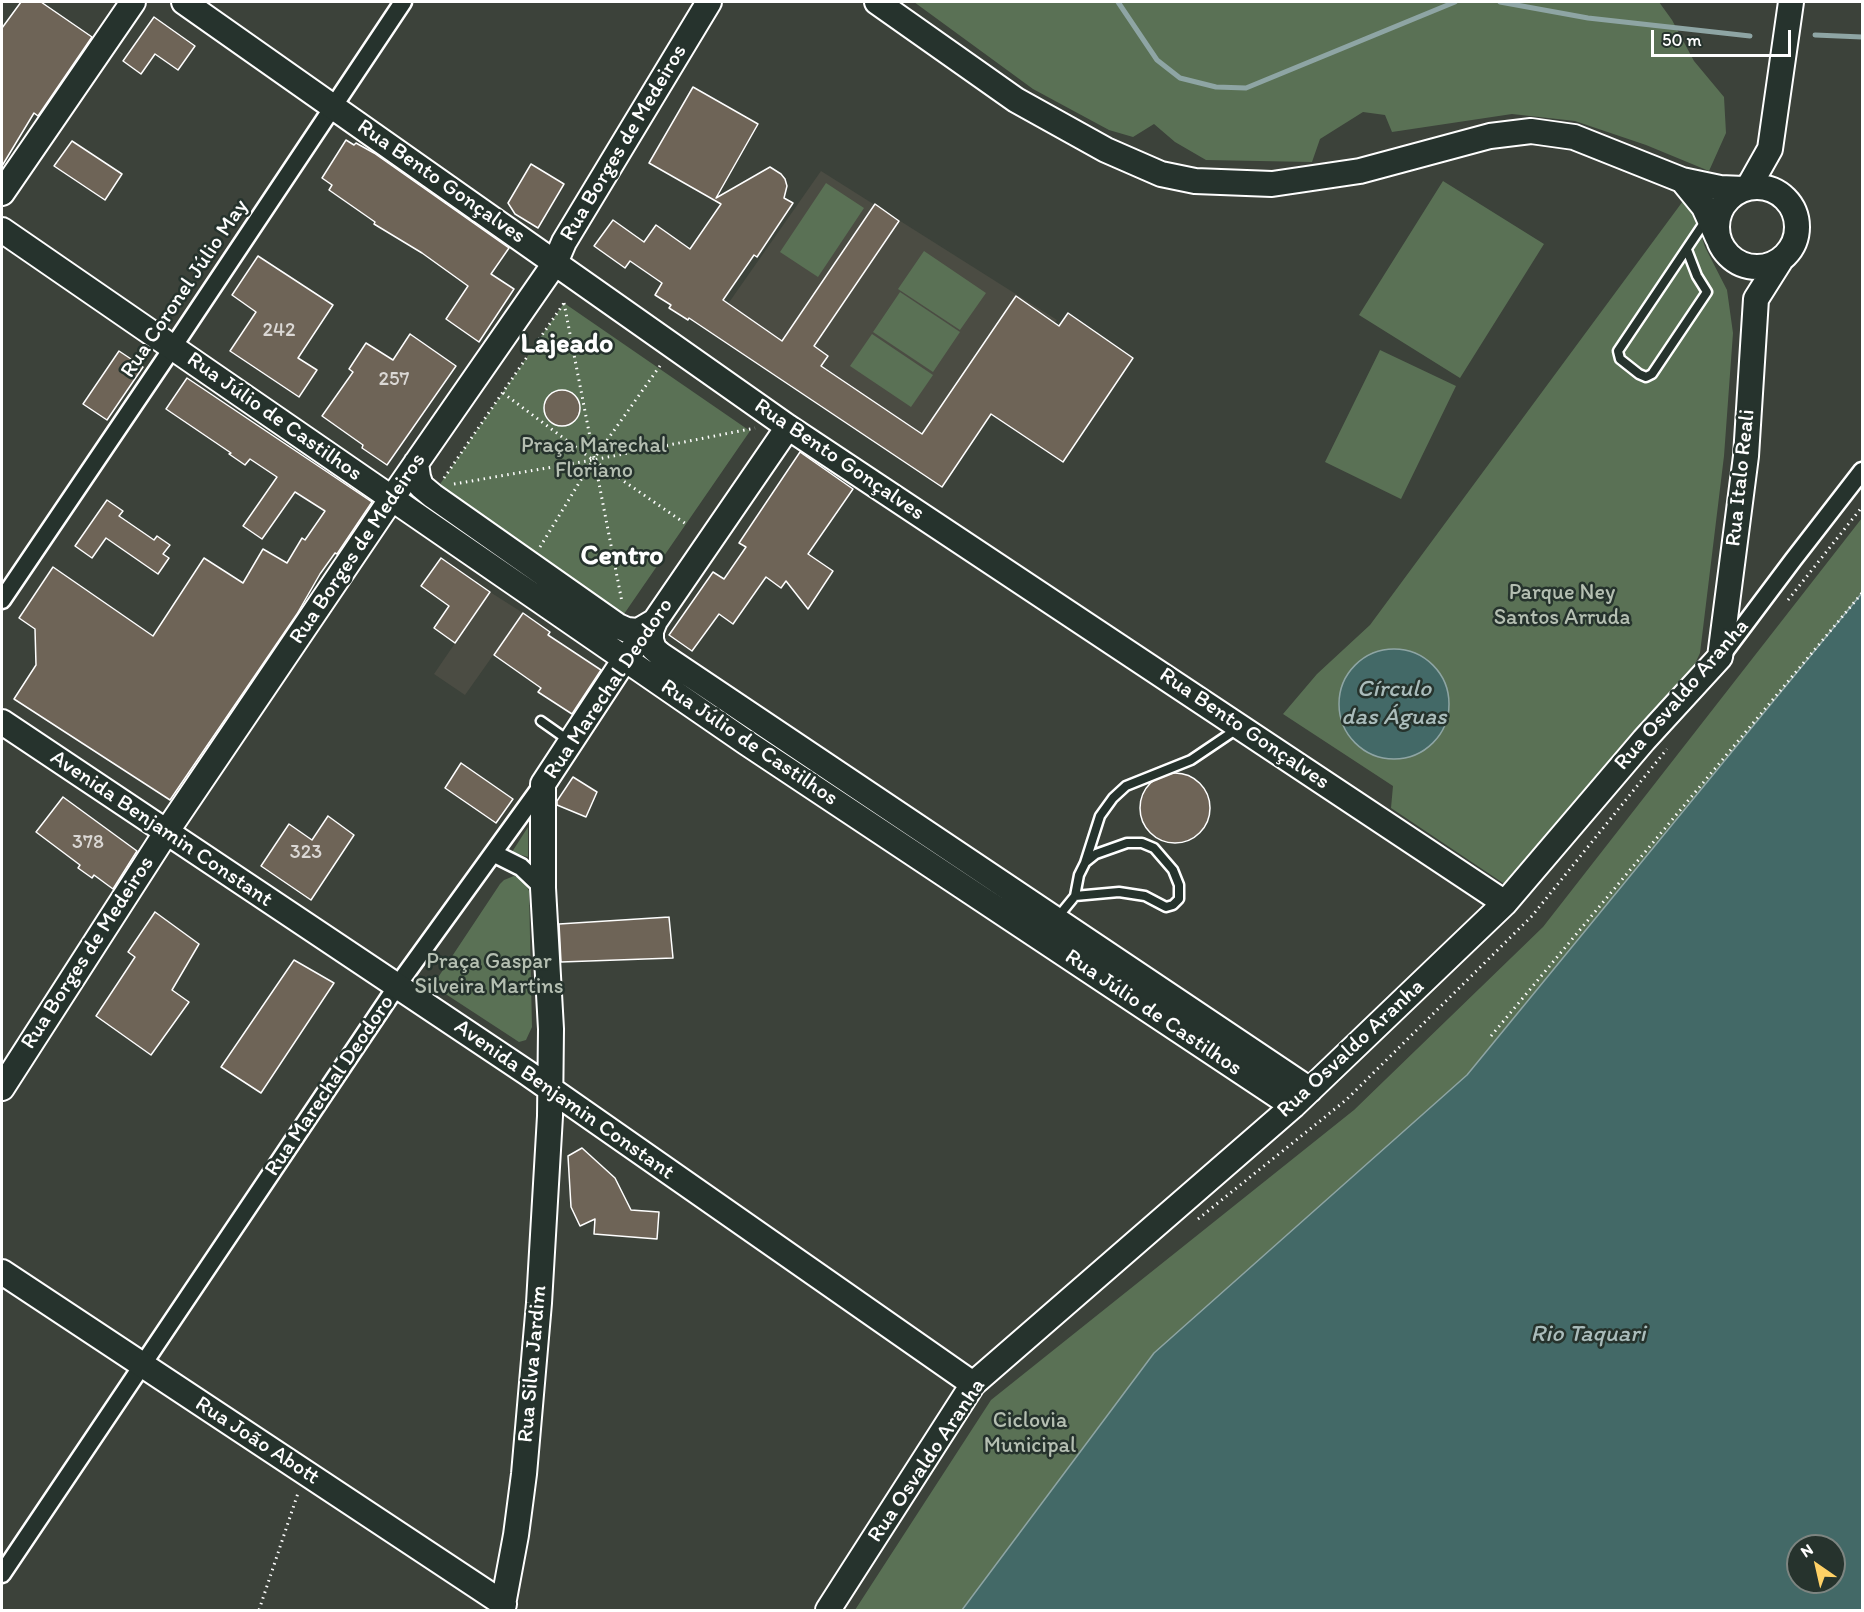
<!DOCTYPE html>
<html>
<head>
<meta charset="utf-8">
<style>
	body { margin:0 }
	#map { position:relative; width:1864px; height:1612px; overflow:hidden; background:#3c423a; font-family:Itim,sans-serif }
	canvas { display:block }
	.frame { position:absolute; inset:0; border:3px solid #fff; pointer-events:none }
	.north { position:absolute; left:1786px; top:1534px; width:60px; height:60px; box-sizing:border-box; background:#26332d; border:2px solid #7d8581; border-radius:50%; rotate:326deg; font-size:16px; font-weight:700; line-height:24px; text-align:center; color:#fff }
	.north::after { content:''; display:block; margin:auto; width:21px; height:27px; background:#ffd166; clip-path:polygon(50% 0,100% 100%,50% 72%,0 100%) }
	.scale { position:absolute; left:1651px; top:30px; width:140px; height:27px; box-sizing:border-box; border:3px solid #fff; border-top:0; padding-left:8px; font-size:18px; line-height:21px; white-space:nowrap; color:#fff; -webkit-text-stroke:4px #26332d; paint-order:stroke }
</style>
</head>
<body>
<div id="map">
<canvas width="1864" height="1612"></canvas>
<div class="frame"></div>
<div class="north">N</div>
<div class="scale">50 m</div>
</div>
<script>
const ctx = document.querySelector('canvas').getContext('2d');
ctx.lineJoin = 'round';
function fillPath(path, color) { ctx.fillStyle = color; ctx.fill(path, 'evenodd'); }
const shape = rows => new Path2D(rows.map(r => 'M' + r).join(''));
function strokePath(path, color, width, dash) { ctx.strokeStyle = color; ctx.lineWidth = width; ctx.lineCap = dash ? 'butt' : 'round'; ctx.setLineDash(dash || []); ctx.stroke(path); }
function drawText(font, color, halo, rows, align = 'center') {
  ctx.font = font + ' Itim,sans-serif'; ctx.lineWidth = 5; ctx.setLineDash([]); ctx.textBaseline = 'middle'; ctx.strokeStyle = halo; ctx.fillStyle = color; for (const [text, x, y, turn = 0] of rows) {
    ctx.save(); ctx.translate(x, y); ctx.rotate((+turn || 0) * Math.PI / 180); ctx.textAlign = isNaN(turn) ? turn : align; if (halo) ctx.strokeText(text, 0, 0); ctx.fillText(text, 0, 0); ctx.restore();
  }
}
fillPath(shape([
	[821,171,1057,320,942,487,709,331],
	[490,592,523,613,465,695,434,674]
]), '#4b4c43');
fillPath(shape([
	[914,2,1659,2,1672,20,1694,61,1724,97,1726,133,1709,171,1646,145,1575,121,1512,114,1392,132,1385,115,1363,112,1320,139,1312,162,1206,160,1175,142,1154,124,1133,137,1109,130,1033,89],
	[1443,181,1544,244,1460,378,1359,315],
	[826,183,864,208,818,277,780,252],
	[1683,201,1695,217,1705,247,1727,290,1733,333,1724,456,1700,653,1687,681,1512,881,1503,883,1391,808,1393,786,1283,714,1317,674,1370,625],
	[924,251,986,293,960,330,898,289],
	[900,292,960,332,933,372,873,332],
	[564,303,750,431,624,614,438,487],
	[872,334,933,375,911,407,850,366],
	[1380,350,1456,386,1401,499,1325,462],
	[1862,518,1862,593,1467,1075,1154,1353,962,1610,855,1610,991,1400,1354,1110,1543,927],
	[528,827,528,857,512,852],
	[514,876,523,879,529,891,532,1027,526,1040,519,1042,441,991,435,982,500,884,504,880]
]), '#5a7155');
const water = shape([
	[1862,593,1862,1610,962,1610,1154,1353,1467,1075,1862,593],
	[1798,1546,1834,1546,1834,1582,1798,1582,1798,1546],
	'1339 704a55 55 0 1 1 110 0a55 55 0 1 1-110 0Z'
]);
fillPath(water, '#436967');
strokePath(water, '#8ea5a4', 1.5);
strokePath(shape([
	[1118,2,1157,60,1180,78,1216,87,1246,88,1455,2],
	[1500,2,1588,18,1750,36],
	[1815,35,1862,37]
]), '#8ea5a4', 5);
const building = shape([
	[21,2,41,2,92,37,38,116,34,113,2,166,2,28,21,2],
	[154,17,195,46,178,70,155,54,141,74,123,61,154,17],
	[693,87,758,124,716,198,770,167,781,174,785,179,787,186,784,198,793,203,757,257,754,255,723,300,782,341,875,204,899,221,814,346,828,356,821,366,922,434,1016,296,1059,326,1068,313,1133,358,1063,462,991,414,942,487,689,318,688,320,669,308,671,305,655,295,662,283,630,261,625,268,594,246,613,220,644,242,656,225,690,249,721,204,649,163,693,87],
	[346,140,354,145,356,143,374,153,509,248,491,274,514,289,479,342,446,319,468,286,422,253,374,224,375,222,329,190,332,185,322,178,346,140],
	[72,141,122,174,105,200,54,166,72,141],
	[531,164,564,184,538,228,515,214,508,203,531,164],
	[258,256,333,305,298,358,317,370,299,397,230,351,256,312,232,295,258,256],
	[410,334,456,366,387,465,362,448,363,445,322,416,353,372,349,369,366,343,393,360,410,334],
	[119,351,143,367,107,420,83,404,119,351],
	[187,378,372,502,337,554,335,553,320,574,297,614,170,800,14,699,36,665,35,629,19,618,53,567,153,636,204,558,243,583,263,549,287,563,302,538,305,540,325,511,295,492,262,539,243,526,277,477,250,459,245,465,229,454,231,453,166,409,187,378],
	'544 408a18 18 0 1 1 36 0a18 18 0 1 1-36 0Z',
	[800,452,853,489,808,554,833,571,808,609,786,581,781,588,766,577,733,624,719,614,692,651,669,635,713,572,724,579,746,547,739,543,800,452],
	[107,500,123,511,119,516,154,540,157,536,170,545,163,554,169,558,158,574,106,538,92,558,75,546,107,500],
	[441,558,490,592,455,643,434,628,449,606,421,586,441,558],
	[523,613,550,632,548,635,601,670,572,714,538,692,541,688,494,655,523,613],
	[461,763,513,799,496,823,445,788,461,763],
	'1140 808a35 35 0 1 1 70 0a35 35 0 1 1-70 0Z',
	[573,777,597,792,586,817,557,805,557,801,573,777],
	[63,797,137,851,113,889,94,875,92,878,78,868,80,865,36,832,63,797],
	[328,816,354,835,311,900,261,866,289,824,312,840,328,816],
	[155,912,199,944,172,990,189,1002,151,1055,96,1016,135,957,128,952,155,912],
	[669,917,673,958,561,962,559,924,669,917],
	[294,960,334,983,261,1093,221,1067,294,960],
	[582,1148,615,1178,631,1210,659,1212,657,1239,594,1234,595,1219,580,1226,571,1207,568,1156,582,1148]
]);
fillPath(building, '#6e6457');
strokePath(building, '#fff', 1.5);
const lane = shape([
	[1687,250,1697,276,1707,292,1652,374,1646,377,1639,374,1620,359,1618,351,1706,220],
	[541,721,568,740],
	[1075,896,1119,892,1145,896,1166,907,1173,905,1179,899,1179,885,1173,870,1154,848,1142,843,1127,843,1096,854,1086,862],
	[1057,918,1075,896,1079,875,1085,863,1100,816,1113,798,1126,786,1191,760,1237,729]
]);
const street = shape([
	[2,600,173,347,403,2],
	[1721,656,1793,560,1862,471],
	[493,853,521,867,543,888],
	[2,1574,397,986,543,784]
]);
const secondary = shape([
	[184,2,788,427,1505,903],
	[877,2,1016,100,1106,150,1161,174,1195,181,1272,184,1360,171,1490,136,1531,131,1574,137,1682,180,1720,188,1744,189],
	[1682,180,1704,207,1718,238],
	'1717 227a40 40 0 1 1 80 0a40 40 0 1 1-80 0Z',
	[1748,188,1770,149,1791,2],
	[2,193,133,2],
	[2,230,747,743,1293,1106],
	[416,463,418,477,421,486,433,496,618,626,627,630,638,631,655,621],
	[655,621,651,631,651,640,654,649,661,655,1310,1090],
	[2,722,526,1072,973,1384],
	[2,1088,171,825,392,498,555,263,564,242,709,2],
	[2,1272,504,1604],
	[502,1610,516,1535,524,1474,539,1303,550,1116,551,1029,543,888,543,784,625,659,655,621,788,427],
	[828,1610,973,1384,1293,1106,1505,903,1644,740,1720,657,1746,456,1756,299,1780,261]
]);
strokePath(lane, '#fff', 13);
strokePath(street, '#fff', 21);
strokePath(secondary, '#fff', 28);
strokePath(shape([
	[564,303,622,602],
	[503,393,593,460,686,524],
	[444,478,564,303],
	[454,484,593,460,755,428],
	[540,547,593,460,662,363],
	[1788,600,1862,507],
	[1491,1036,1862,593],
	[1198,1219,1346,1100,1532,916,1667,749],
	[259,1610,298,1493]
]), '#fff', 3, [1.5, 4.5]);
strokePath(lane, '#26332d', 8);
strokePath(street, '#26332d', 16);
strokePath(secondary, '#26332d', 24);
drawText('20px', '#dbd8d5', null, [
	["242",279,331],
	["257",394,380],
	["378",88,843],
	["323",306,853]
]);
drawText('22px', '#fff', '#26332d', [
	["Rua Borges de Medeiros",624,143,-59],
	["Rua Bento Gonçalves",441,182,35],
	["Rua Coronel Júlio May",185,289,-56],
	["Rua Júlio de Castilhos",274,417,35],
	["Rua Bento Gonçalves",839,460,34],
	["Rua Italo Reali",1741,478,-84],
	["Rua Borges de Medeiros",358,549,-56],
	["Rua Marechal Deodoro",609,689,-56],
	["Rua Osvaldo Aranha",1682,695,-49],
	["Rua Bento Gonçalves",1244,729,34],
	["Rua Júlio de Castilhos",749,743,34],
	["Avenida Benjamin Constant",161,829,34],
	["Rua Borges de Medeiros",88,953,-57],
	["Rua Júlio de Castilhos",1153,1013,34],
	["Rua Osvaldo Aranha",1351,1049,-43],
	["Rua Marechal Deodoro",330,1086,-56],
	["Avenida Benjamin Constant",564,1100,35],
	["Rua Silva Jardim",533,1364,-85],
	["Rua João Abott",257,1441,33],
	["Rua Osvaldo Aranha",927,1461,-56]
]);
drawText('22px', '#b5bfb2', '#26332d', [
	["Praça Marechal",594,446],
	["Floriano",594,471],
	["Parque Ney",1562,593],
	["Santos Arruda",1562,618],
	["Praça Gaspar",489,962],
	["Silveira Martins",489,987],
	["Ciclovia",1030,1421],
	["Municipal",1030,1446]
]);
drawText('italic 24px', '#aabcbb', '#26332d', [
	["Círculo",1394,690],
	["das Águas",1394,718],
	["Rio Taquari",1588,1335]
]);
drawText('bold 28px', '#fff', '#26332d', [
	["Lajeado",567,345],
	["Centro",622,557]
]);
</script>
</body>
</html>
